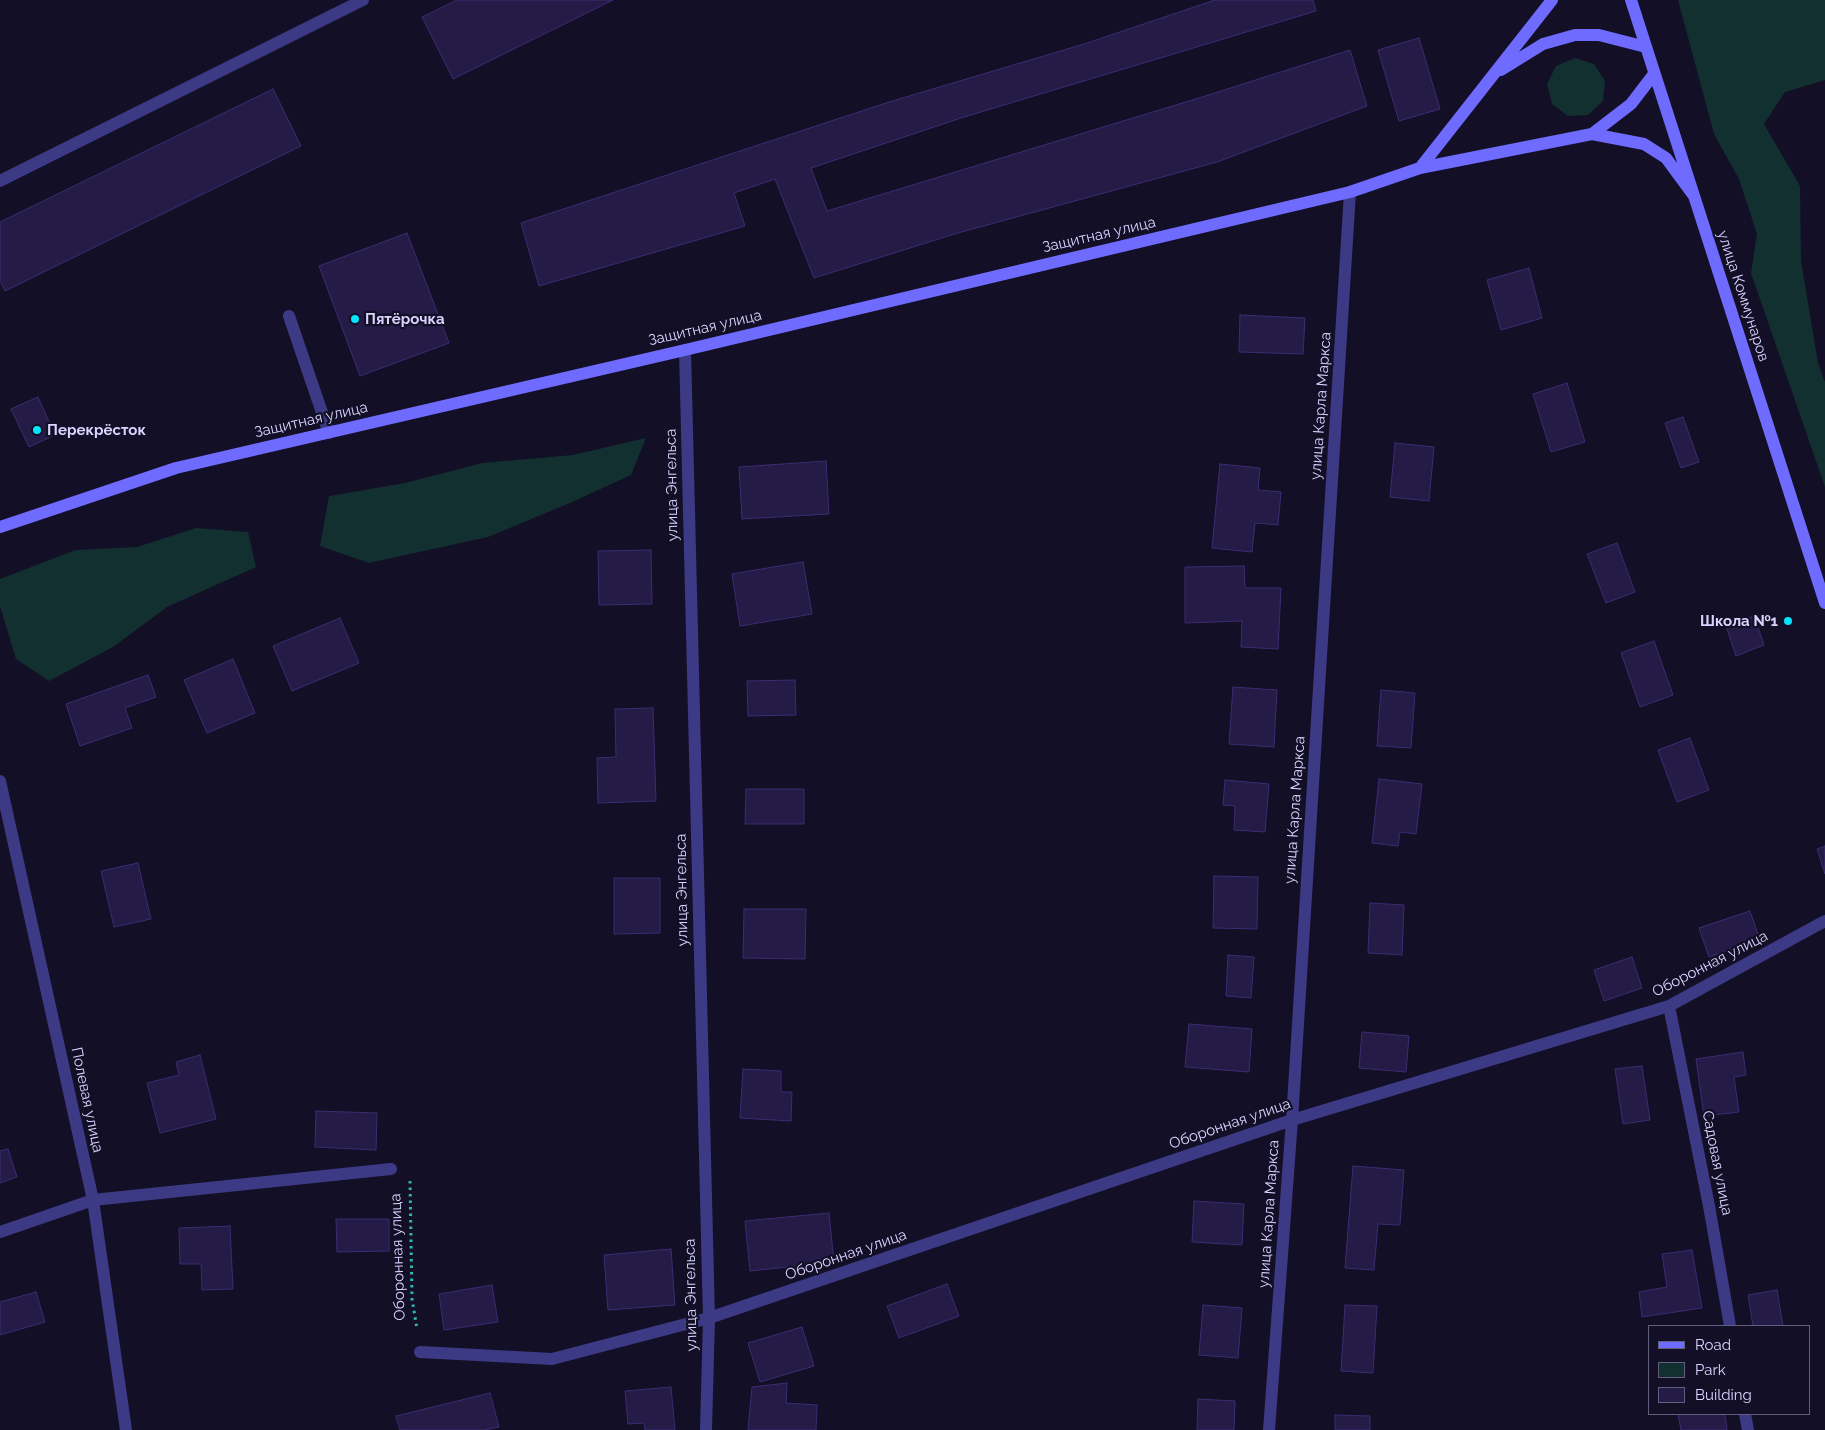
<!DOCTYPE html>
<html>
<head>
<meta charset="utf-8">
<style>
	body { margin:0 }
	#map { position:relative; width:1825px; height:1430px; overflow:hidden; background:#130f26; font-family:Raleway,sans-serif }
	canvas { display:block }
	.legend { position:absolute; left:1648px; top:1325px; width:162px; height:90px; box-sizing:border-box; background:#130f26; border:1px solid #625e7d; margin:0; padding:6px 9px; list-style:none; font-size:15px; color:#d9d4ff }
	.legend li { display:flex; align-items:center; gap:10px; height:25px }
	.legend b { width:25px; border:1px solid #625e7d }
</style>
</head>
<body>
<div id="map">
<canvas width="1825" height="1430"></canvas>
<ul class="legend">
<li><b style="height:6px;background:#6f6bff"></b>Road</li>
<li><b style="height:14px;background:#12302f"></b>Park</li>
<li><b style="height:14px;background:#241b47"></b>Building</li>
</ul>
</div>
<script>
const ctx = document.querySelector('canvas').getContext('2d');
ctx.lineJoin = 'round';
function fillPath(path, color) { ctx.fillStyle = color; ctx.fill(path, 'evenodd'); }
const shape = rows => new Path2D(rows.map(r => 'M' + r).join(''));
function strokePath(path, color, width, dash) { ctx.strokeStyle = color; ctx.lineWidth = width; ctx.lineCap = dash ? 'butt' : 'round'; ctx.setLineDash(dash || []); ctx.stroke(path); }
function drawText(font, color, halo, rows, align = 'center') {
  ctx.font = font + ' Raleway,sans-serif'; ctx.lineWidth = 4.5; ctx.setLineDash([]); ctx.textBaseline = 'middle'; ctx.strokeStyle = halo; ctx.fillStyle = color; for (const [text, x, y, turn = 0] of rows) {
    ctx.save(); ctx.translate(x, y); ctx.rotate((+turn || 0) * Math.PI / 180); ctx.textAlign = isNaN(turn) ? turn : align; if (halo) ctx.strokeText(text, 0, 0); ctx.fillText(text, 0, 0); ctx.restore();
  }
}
fillPath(shape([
	[1678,0,1825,0,1825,80,1785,92,1764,124,1800,186,1801,261,1818,363,1825,382,1825,487,1751,273,1757,234,1739,179,1714,134],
	[1575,58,1594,64,1605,81,1603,101,1588,115,1568,116,1552,104,1547,84,1556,66],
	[646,438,631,475,570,503,488,537,369,563,320,546,329,496,405,483,482,463,573,455],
	[196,528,248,532,256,567,167,607,113,647,49,681,16,659,0,606,0,579,76,550,137,547]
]), '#12302f');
const building = shape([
	[457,0,613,0,453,79,422,17,457,0],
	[1215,0,1313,0,1316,11,961,118,811,168,827,211,1202,97,1350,50,1367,106,1217,162,958,233,814,278,775,179,734,193,745,226,539,286,521,223,889,102,1084,44,1215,0],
	[1419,38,1440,109,1399,121,1378,50,1419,38],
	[273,89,301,146,5,291,0,281,0,222,273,89],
	[407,233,449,343,360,376,319,266,407,233],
	[1529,268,1542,318,1501,330,1487,280,1529,268],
	[1240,315,1305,318,1303,354,1239,352,1240,315],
	[1567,383,1585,442,1551,452,1533,394,1567,383],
	[38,397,55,435,29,447,11,409,38,397],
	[1683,417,1699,462,1681,468,1665,423,1683,417],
	[1395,443,1434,447,1429,501,1390,497,1395,443],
	[826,461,829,514,742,519,739,467,826,461],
	[1220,464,1260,468,1258,490,1281,492,1278,525,1255,523,1252,552,1212,548,1220,464],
	[1617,543,1635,592,1606,603,1587,554,1617,543],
	[651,550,652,604,599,605,598,551,651,550],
	[803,562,812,614,740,626,732,574,803,562],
	[1244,566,1245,588,1281,588,1278,649,1241,647,1242,621,1185,623,1185,567,1244,566],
	[1754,616,1764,645,1736,656,1726,626,1754,616],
	[340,618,359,663,292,691,273,646,340,618],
	[1654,641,1673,695,1640,707,1621,653,1654,641],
	[233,659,255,713,207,733,184,680,233,659],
	[148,675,156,697,125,708,132,728,80,746,66,704,148,675],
	[795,680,796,715,748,716,747,681,795,680],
	[1233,687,1277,690,1274,747,1229,744,1233,687],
	[1381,690,1415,693,1411,748,1377,746,1381,690],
	[653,708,656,801,598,803,597,758,616,757,615,709,653,708],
	[1690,738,1709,790,1677,802,1658,750,1690,738],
	[1379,779,1422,784,1416,834,1400,832,1398,846,1372,843,1379,779],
	[1225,780,1269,784,1265,832,1234,830,1235,806,1223,805,1225,780],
	[746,789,804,789,804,824,745,824,746,789],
	[1825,846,1825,874,1817,849,1825,846],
	[138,863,151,919,114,927,101,871,138,863],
	[1214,876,1258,877,1257,929,1213,928,1214,876],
	[614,878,660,878,660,933,614,934,614,878],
	[1370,903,1404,905,1402,955,1368,953,1370,903],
	[744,909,806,909,805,959,743,958,744,909],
	[1750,911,1760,940,1709,957,1699,928,1750,911],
	[1228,955,1254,957,1251,998,1226,996,1228,955],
	[1632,957,1642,988,1604,1001,1594,970,1632,957],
	[1189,1024,1252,1029,1249,1072,1185,1067,1189,1024],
	[1362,1032,1409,1036,1406,1072,1359,1068,1362,1032],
	[1743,1052,1746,1075,1734,1077,1739,1112,1704,1116,1696,1059,1743,1052],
	[200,1055,216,1119,160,1133,147,1083,179,1075,176,1062,200,1055],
	[1642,1066,1650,1120,1623,1124,1615,1069,1642,1066],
	[743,1069,781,1071,781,1092,792,1092,791,1121,740,1118,743,1069],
	[316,1111,377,1113,376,1150,315,1147,316,1111],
	[8,1149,17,1177,0,1183,0,1151,8,1149],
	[1353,1166,1404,1170,1400,1225,1378,1224,1374,1270,1345,1268,1353,1166],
	[1194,1201,1244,1204,1242,1245,1192,1242,1194,1201],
	[829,1213,834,1262,750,1271,745,1221,829,1213],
	[336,1219,389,1219,389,1251,337,1252,336,1219],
	[230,1226,233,1289,202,1290,201,1264,180,1264,179,1228,230,1226],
	[671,1249,675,1305,608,1310,604,1255,671,1249],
	[1692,1250,1702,1308,1642,1317,1639,1292,1667,1287,1662,1254,1692,1250],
	[947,1284,959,1316,899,1338,887,1306,947,1284],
	[492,1285,498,1322,444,1330,439,1294,492,1285],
	[1777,1290,1783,1326,1753,1326,1748,1295,1777,1290],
	[36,1292,45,1322,0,1335,0,1302,36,1292],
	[1203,1305,1242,1308,1238,1358,1199,1355,1203,1305],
	[1345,1305,1377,1306,1373,1373,1341,1371,1345,1305],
	[802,1327,814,1366,760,1382,748,1343,802,1327],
	[787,1383,786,1403,817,1405,816,1430,748,1430,752,1387,787,1383],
	[671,1387,675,1430,645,1430,644,1423,628,1424,625,1391,671,1387],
	[490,1393,499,1427,484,1430,400,1430,396,1416,490,1393],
	[1198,1399,1235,1401,1234,1430,1197,1430,1198,1399],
	[1678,1414,1725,1414,1727,1430,1681,1430,1678,1414],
	[1335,1415,1370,1416,1370,1430,1335,1430,1335,1415]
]);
fillPath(building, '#241b47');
strokePath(building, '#3b2d73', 1);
strokePath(shape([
	[410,1181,412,1299,417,1329]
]), '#2fb8b0', 3, [2.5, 4]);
strokePath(shape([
	[0,181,363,0],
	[289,316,329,433]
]), '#3d3a85', 12);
strokePath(shape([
	[685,350,709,1318,706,1430],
	[0,781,93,1200,126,1430],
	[1669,1006,1709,1206,1730,1326],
	[0,1232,93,1200,391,1169],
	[420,1352,552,1359,709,1318,1292,1120,1669,1006,1825,921],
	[1745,1414,1748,1430],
	[1269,1430,1292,1120,1350,192]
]), '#3d3a85', 12);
strokePath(shape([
	[1631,0,1825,603],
	[1501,70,1543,44,1575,35,1599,35,1646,47],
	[1592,134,1631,104,1654,74],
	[1420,168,1552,0],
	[0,527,176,468,685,350,1350,192,1420,168,1592,134,1644,144,1666,158,1694,196]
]), '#6f6bff', 12);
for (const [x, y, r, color] of [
	[355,319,5,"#00e5ff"],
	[37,430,5,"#00e5ff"],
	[1788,621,5,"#00e5ff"]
]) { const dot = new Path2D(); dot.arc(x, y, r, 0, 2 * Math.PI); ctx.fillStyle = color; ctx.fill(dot); strokePath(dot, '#130f26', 2); }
drawText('15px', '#d9d4ff', '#130f26', [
	["Защитная улица",1099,235,-13],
	["улица Коммунаров",1743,296,72],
	["Защитная улица",705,328,-13],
	["улица Карла Маркса",1321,406,-86],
	["Защитная улица",311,420,-13],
	["улица Энгельса",672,485,-91],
	["улица Карла Маркса",1295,810,-86],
	["улица Энгельса",682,890,-91],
	["Оборонная улица",1710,964,-27],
	["Полевая улица",87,1100,78],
	["Оборонная улица",1230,1124,-19],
	["Садовая улица",1717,1163,79],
	["улица Карла Маркса",1269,1214,-86],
	["Оборонная улица",846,1255,-19],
	["Оборонная улица",398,1257,-92],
	["улица Энгельса",691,1295,-91]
]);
drawText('bold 15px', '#d9d4ff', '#130f26', [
	["Пятёрочка",365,319],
	["Перекрёсток",47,430],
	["Школа №1",1778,621,"right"]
], 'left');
</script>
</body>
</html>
